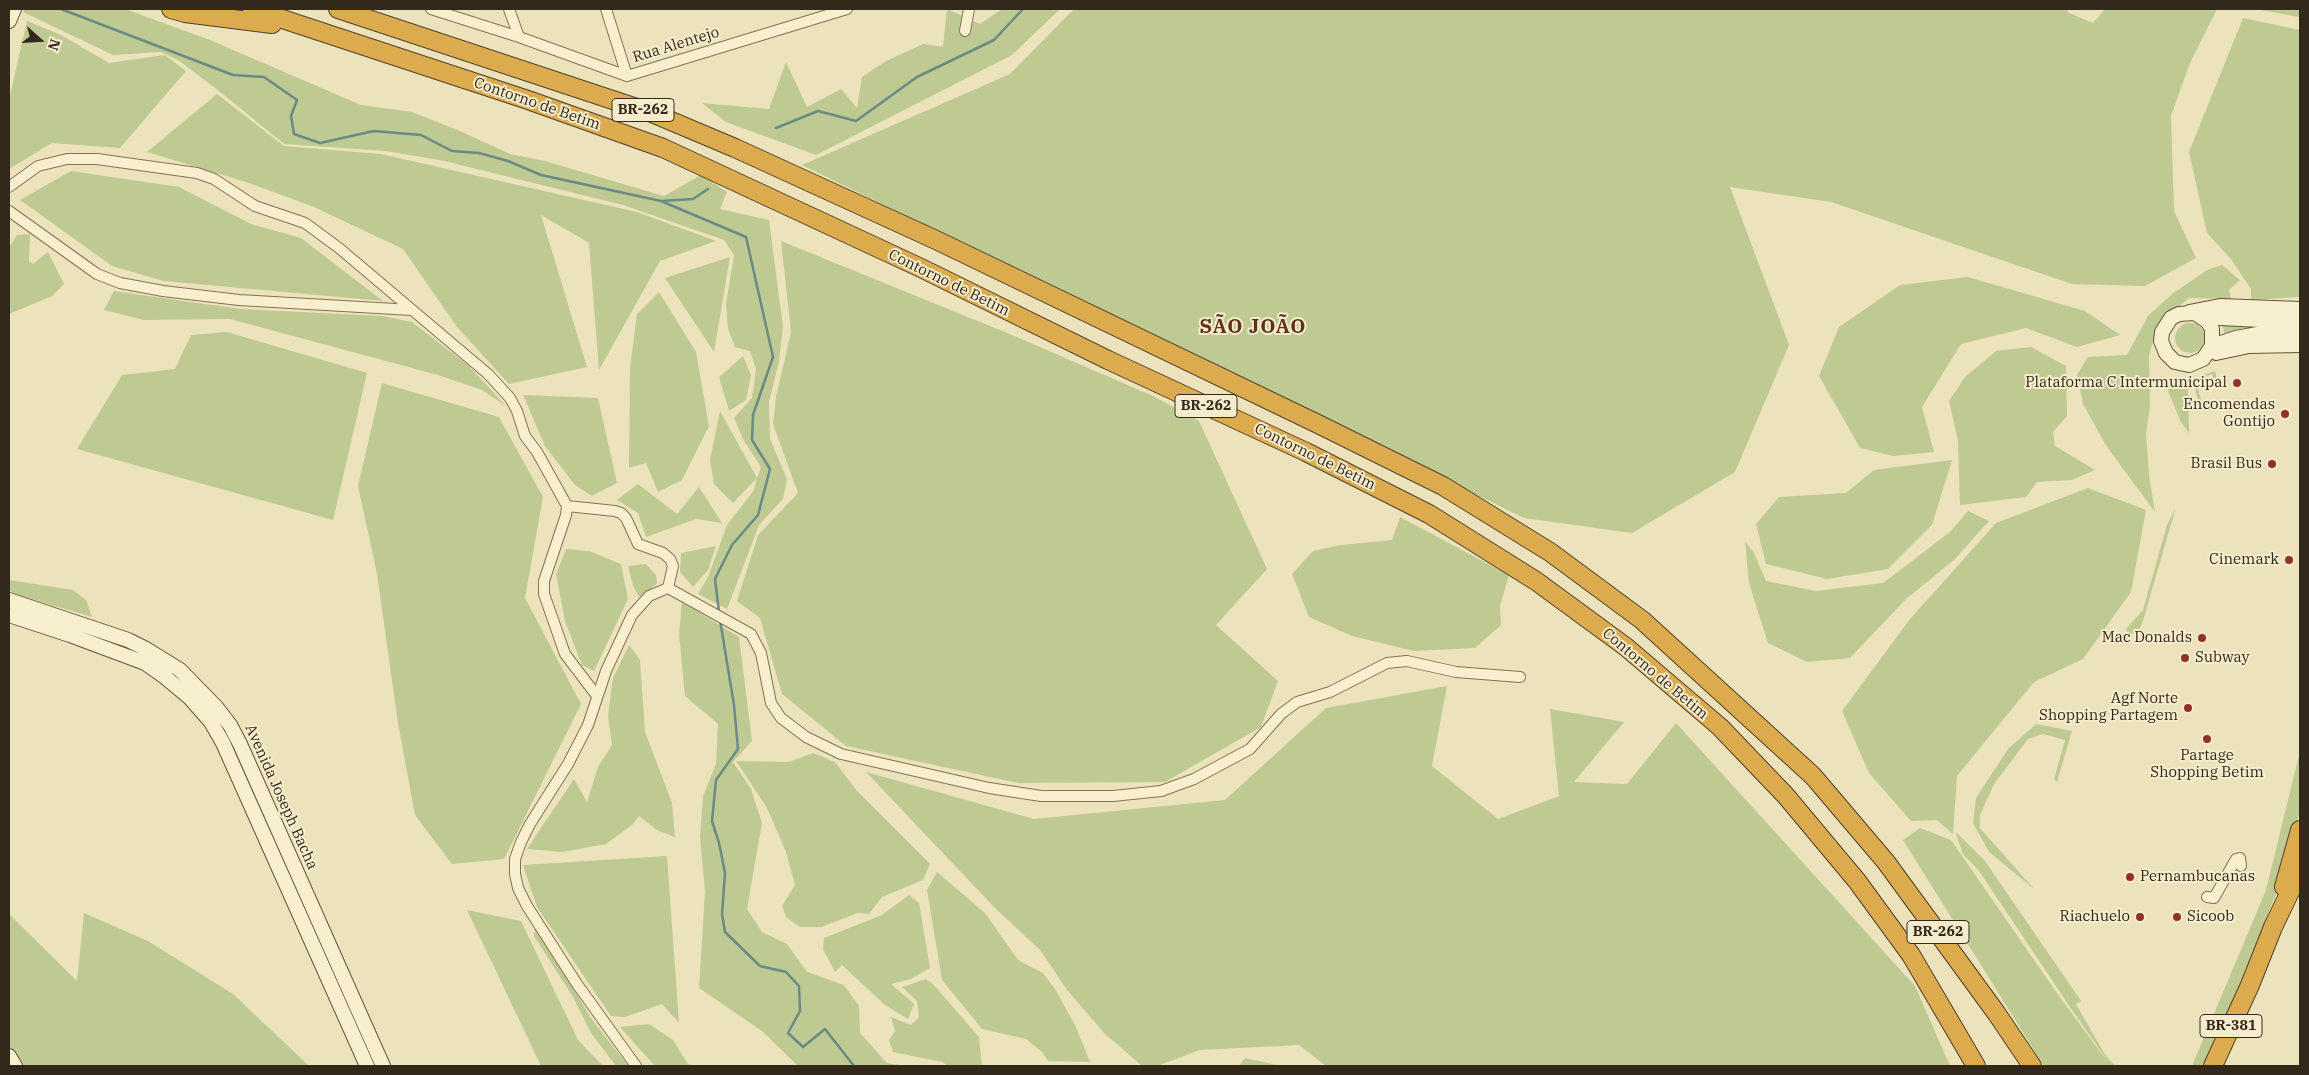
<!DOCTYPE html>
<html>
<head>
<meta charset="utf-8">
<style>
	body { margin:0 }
	#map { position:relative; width:2309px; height:1075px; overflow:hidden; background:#ece3bd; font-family:"IBM Plex Serif",serif }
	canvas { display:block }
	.frame { position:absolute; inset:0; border:10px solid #33291b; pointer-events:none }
	.north { position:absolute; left:15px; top:15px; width:50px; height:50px; -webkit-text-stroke:4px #f4eccc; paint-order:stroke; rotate:109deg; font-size:14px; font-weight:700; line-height:20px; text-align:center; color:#33291b }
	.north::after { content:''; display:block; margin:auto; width:18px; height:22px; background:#33291b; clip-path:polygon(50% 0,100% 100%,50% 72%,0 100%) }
</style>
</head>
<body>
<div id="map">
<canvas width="2309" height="1075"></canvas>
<div class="frame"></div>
<div class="north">N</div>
</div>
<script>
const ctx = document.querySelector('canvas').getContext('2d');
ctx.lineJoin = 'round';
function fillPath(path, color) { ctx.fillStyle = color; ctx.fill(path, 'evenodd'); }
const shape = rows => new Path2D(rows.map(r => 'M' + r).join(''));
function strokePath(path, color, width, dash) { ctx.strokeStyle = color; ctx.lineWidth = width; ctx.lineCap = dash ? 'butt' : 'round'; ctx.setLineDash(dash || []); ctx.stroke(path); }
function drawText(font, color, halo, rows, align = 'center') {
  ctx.font = font + ' "IBM Plex Serif",serif'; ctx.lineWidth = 4; ctx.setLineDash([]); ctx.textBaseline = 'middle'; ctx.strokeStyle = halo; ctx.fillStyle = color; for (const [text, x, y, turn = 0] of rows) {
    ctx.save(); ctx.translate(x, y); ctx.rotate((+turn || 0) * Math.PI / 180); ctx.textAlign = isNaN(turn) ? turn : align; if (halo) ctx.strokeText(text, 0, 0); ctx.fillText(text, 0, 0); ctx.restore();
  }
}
fillPath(shape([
	[25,9,125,9,210,40,361,105,412,112,460,131,510,154,545,161,664,196,701,175,727,192,720,209,769,220,783,327,779,362,769,401,770,439,787,479,783,499,759,525,727,609,698,594,708,577,727,525,754,490,757,478,733,503,714,484,710,460,720,411,757,478,761,467,744,441,734,418,752,398,756,369,750,351,735,347,728,329,726,304,734,255,724,240,623,205,444,161,386,151,284,144,219,91,178,60,161,52,113,55,23,12],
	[947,9,980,24,1002,9,1060,9,1012,55,816,155,726,122,702,103,769,109,786,62,807,107,841,89,857,108,862,77,886,61,923,44,943,47],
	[1074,9,2066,9,2069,13,2093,23,2105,9,2217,9,2190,63,2171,116,2174,211,2196,258,2145,286,2072,284,1831,202,1730,187,1789,345,1735,472,1632,533,1524,518,802,165,1010,74],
	[2255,9,2300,9,2300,18,2299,17],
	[2243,18,2300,30,2300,297,2251,300,2251,289,2231,259,2207,233,2189,152],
	[27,21,61,35,109,63,165,55,186,71,120,148,52,143,9,169,9,100],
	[217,94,284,146,381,154,637,212,716,241,660,261,599,370,589,243,541,215,587,367,509,384,457,327,403,249,314,207,249,183,147,152],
	[71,171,179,187,251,224,301,238,383,301,164,281,112,266,20,200],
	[30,234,29,261,33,264,48,252,64,284,52,296,9,314,9,247,17,235],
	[781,241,1017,337,1153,396,1199,421,1267,569,1216,625,1278,681,1261,727,1165,782,1018,783,846,746,782,694,760,618,737,601,758,535,798,493,773,424,776,397,791,332],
	[730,257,714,352,665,278],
	[2222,265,2240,280,2229,290,2231,299,2189,298,2158,324,2149,355,2150,406,2146,434,2149,475,2155,512,2107,447,2083,404,2077,375,2088,357,2127,355,2148,316,2172,294,2207,270],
	[1968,277,2085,311,2120,335,2077,347,2026,328,1961,344,1922,407,1934,452,1893,456,1860,448,1819,376,1839,327,1900,285],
	[114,291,240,309,382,316,412,322,469,366,506,406,482,390,438,375,230,319,144,320,104,310],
	[659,292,696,352,709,426,682,480,658,492,646,463,629,468,630,368,637,314],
	[2220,321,2273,326,2224,338,2224,330],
	'2175 338a15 15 0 1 1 30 0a15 15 0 1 1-30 0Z',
	[227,332,367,373,333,520,77,449,122,375,175,369,191,335],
	[2031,347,2066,366,2067,416,2053,432,2055,446,2095,470,2072,480,2037,482,2026,497,1960,505,1958,441,1949,401,1965,377,1996,351],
	[743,356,751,375,746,400,729,411,719,377],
	[2214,371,2216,373,2216,379,2214,381,2212,374,2206,376,2207,381,2202,382,2204,387,2198,389,2202,403,2201,409,2195,389,2196,381,2199,377],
	[2184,377,2188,387,2189,433,2181,422,2168,391,2172,378],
	[382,383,499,417,543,497,525,598,581,704,504,859,452,864,415,815,398,723,377,574,358,486],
	[523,395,598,398,617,483,592,496,575,485,545,446],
	[1952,460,1932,525,1888,569,1827,579,1766,564,1756,524,1779,497,1846,493,1874,470],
	[638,484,677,514,699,487,722,523,696,519,646,537,638,513,617,500],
	[2088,488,2146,510,2131,592,2083,659,2034,682,1957,776,1953,834,1937,820,1911,821,1869,773,1842,711,1910,619,1996,523],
	[2176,507,2142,624,2137,632,2129,635,2126,629,2143,610,2167,525],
	[1968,511,1989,521,1954,560,1906,599,1850,658,1807,662,1768,643,1749,583,1745,541,1754,553,1766,581,1816,591,1883,583,1950,532],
	[1400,517,1509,575,1500,606,1501,625,1475,648,1414,651,1352,636,1309,617,1292,574,1313,551,1341,545,1392,540],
	[716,546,708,570,693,587,680,572,681,553],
	[566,549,589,551,621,564,628,599,594,671,582,665,565,621,556,574],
	[646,564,656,575,657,584,639,597,633,586,628,566],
	[9,580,73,590,86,600,92,617,15,594,9,590],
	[682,602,739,637,752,741,733,762,751,789,762,823,747,909,762,932,787,944,807,972,844,985,859,1006,860,1033,887,1063,905,1066,798,1066,762,1031,699,988,705,891,700,837,703,796,716,764,718,724,685,696,679,634],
	[629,645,640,660,645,732,672,803,675,837,657,830,639,816,632,825,606,844,563,852,527,849,574,779,587,802,598,767,612,745,608,716,613,678],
	[1447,686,1432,766,1498,819,1559,796,1550,709,1624,722,1574,782,1627,784,1676,723,1915,986,1950,1066,1326,1066,1299,1045,1200,1050,1157,1066,1142,1066,1105,1034,1067,990,1041,951,994,907,866,772,1034,819,1225,800,1326,708],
	[2036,724,2072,731,2057,782,2054,779,2065,740,2043,734,2028,739,1994,784,1980,815,1980,828,2034,889,1989,852,1973,823,1976,798,2008,749],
	[2300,751,2300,812,2288,846,2278,889,2206,1066,2192,1066,2266,890],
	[813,753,835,762,857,791,930,864,923,880,882,897,869,914,858,913,821,927,800,927,786,917,782,906,795,885,786,852,767,808,736,761,788,762],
	[1920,828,1951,840,2059,996,2101,1053,2112,1064,2102,1053,2070,1007,1979,871,1963,854,1955,831,1985,861,2081,1001,2076,1004,2104,1053,2115,1066,2044,1066,1903,840],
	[667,856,679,1023,662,1004,625,1017,611,1016,537,907,523,865],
	[937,872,985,913,1018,960,1043,973,1055,989,1076,1027,1090,1062,1048,1061,1043,1053,1026,1039,982,1029,942,980,927,890],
	[909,895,919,903,930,968,911,979,891,984,914,1004,908,1019,885,1005,842,965,835,972,823,949,824,938,882,915],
	[467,910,521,921,578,1040,603,1066,541,1066],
	[84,913,148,941,233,994,309,1066,21,1066,9,1046,9,914,77,981],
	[535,925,591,1018,628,1066,616,1066,591,1033,573,997,534,936],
	[926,979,933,984,979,1037,982,1066,948,1066,942,1062,893,1052,889,1040,895,1031,891,1017,911,1025,919,1017,917,1001,902,987],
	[649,1024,673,1040,688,1064,696,1066,655,1066,620,1027],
	[1245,1058,1282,1066,1239,1066]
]), '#beca92');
strokePath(shape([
	[61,9,233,75,264,77,297,100,291,116,294,134,320,143,374,131,421,135,452,151,479,153,508,161,541,175,661,201,746,237,773,357,753,415,752,440,770,469,758,515,732,545,715,579,719,612],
	[776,128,818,111,856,121,917,77,994,40,1023,9],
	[662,201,693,199,708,189],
	[720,620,734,705,738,749,716,780,712,821,719,843,725,873,722,914,725,932,760,966,786,972,799,986,800,1011,788,1033,803,1047,825,1029,854,1066]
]), '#698a85', 2.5);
const street = shape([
	[431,9,519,37,627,76,847,9],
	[509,9,519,37],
	[606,9,627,76],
	[965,31,969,9],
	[9,187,38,166,67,159,97,159,197,173,214,179,255,206,305,223,339,248,488,374,510,398,517,411,525,436,537,452,567,506,566,515,544,581,544,594,565,654,597,696],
	[9,211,97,274,120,283,163,291,239,300,412,310],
	[567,506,615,511,621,513,626,518,638,544,663,553,670,559,673,566,668,588],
	[2207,897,2214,898,2236,859,2240,858,2241,866],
	[636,1066,577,984,527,906,518,888,515,874,515,859,521,842,530,824,568,764,588,725,606,671,632,615,649,596,668,588,751,634,761,653,771,703,781,718,806,737,841,754,989,788,1041,796,1113,796,1161,791,1194,779,1250,749,1281,714,1297,702,1330,692,1387,663,1407,661,1456,672,1520,677]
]);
const secondary = shape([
	[9,21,14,9],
	[2189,312,2220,306,2300,309],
	[2201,317,2300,322],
	[2212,346,2212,329,2208,322,2195,313,2179,314,2171,318,2162,332,2161,341,2166,353,2175,362,2189,365,2203,359,2212,346,2236,338,2263,333,2300,333],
	[2216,353,2249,346,2300,345],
	[9,600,128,640,146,649,180,670,217,708,230,725,240,744,383,1066],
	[9,615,70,635,145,663,165,677,189,697,211,722,223,743,367,1066],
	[9,1056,15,1066]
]);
const highway = shape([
	[171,9,185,13,272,24],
	[252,9,528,100,663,148,921,268,1108,360,1306,452,1429,514,1536,581,1626,647,1720,727,1786,796,1857,881,1911,955,1976,1066],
	[338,9,652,113,735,148,936,240,1318,424,1443,486,1550,552,1642,620,1813,776,1886,862,1997,1014,2032,1066],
	[2284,887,2300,830],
	[2213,1066,2250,985,2273,927,2300,871]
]);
strokePath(street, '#837357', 12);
strokePath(secondary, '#65543a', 16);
strokePath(highway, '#51402b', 20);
strokePath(street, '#f8efcf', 10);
strokePath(secondary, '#f8efcf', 14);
strokePath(highway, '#dcab4d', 18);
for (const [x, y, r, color] of [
	[2237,383,5,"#913128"],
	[2285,414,5,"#913128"],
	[2272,464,5,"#913128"],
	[2289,560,5,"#913128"],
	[2202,638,5,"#913128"],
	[2185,658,5,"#913128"],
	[2188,708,5,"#913128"],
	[2207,739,5,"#913128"],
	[2130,877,5,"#913128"],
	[2140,917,5,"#913128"],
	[2177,917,5,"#913128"]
]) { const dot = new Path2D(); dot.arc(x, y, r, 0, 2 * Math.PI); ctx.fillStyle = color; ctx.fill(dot); strokePath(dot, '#f4eccc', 2); }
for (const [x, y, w] of [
	[643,110,62],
	[1206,406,62],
	[1938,932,62],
	[2231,1026,62]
]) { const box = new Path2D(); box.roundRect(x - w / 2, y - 11.5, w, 23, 4); ctx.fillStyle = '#f4eccc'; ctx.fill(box); strokePath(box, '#33291b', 1); }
drawText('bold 14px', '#33291b', null, [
	["BR-262",643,110],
	["BR-262",1206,406],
	["BR-262",1938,932],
	["BR-381",2231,1026]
]);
drawText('15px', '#33291b', '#f4eccc', [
	["Rua Alentejo",676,45,-17],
	["Contorno de Betim",537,104,19],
	["Contorno de Betim",949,283,26],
	["Contorno de Betim",1315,457,26],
	["Contorno de Betim",1655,674,40],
	["Avenida Joseph Bacha",281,797,66]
]);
drawText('15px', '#33291b', '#f4eccc', [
	["Plataforma C Intermunicipal",2227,383],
	["Encomendas",2275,405],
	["Gontijo",2275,422],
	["Brasil Bus",2262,464],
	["Cinemark",2279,560],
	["Mac Donalds",2192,638],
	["Subway",2195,658,"left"],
	["Agf Norte",2178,699],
	["Shopping Partagem",2178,716],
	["Partage",2207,756,"center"],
	["Shopping Betim",2207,773,"center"],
	["Pernambucanas",2140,877,"left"],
	["Riachuelo",2130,917],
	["Sicoob",2187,917,"left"]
], 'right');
ctx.letterSpacing = '1px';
drawText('bold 20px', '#5f301b', '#f4eccc', [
	["SÃO JOÃO",1253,327]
]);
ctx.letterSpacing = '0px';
</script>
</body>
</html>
